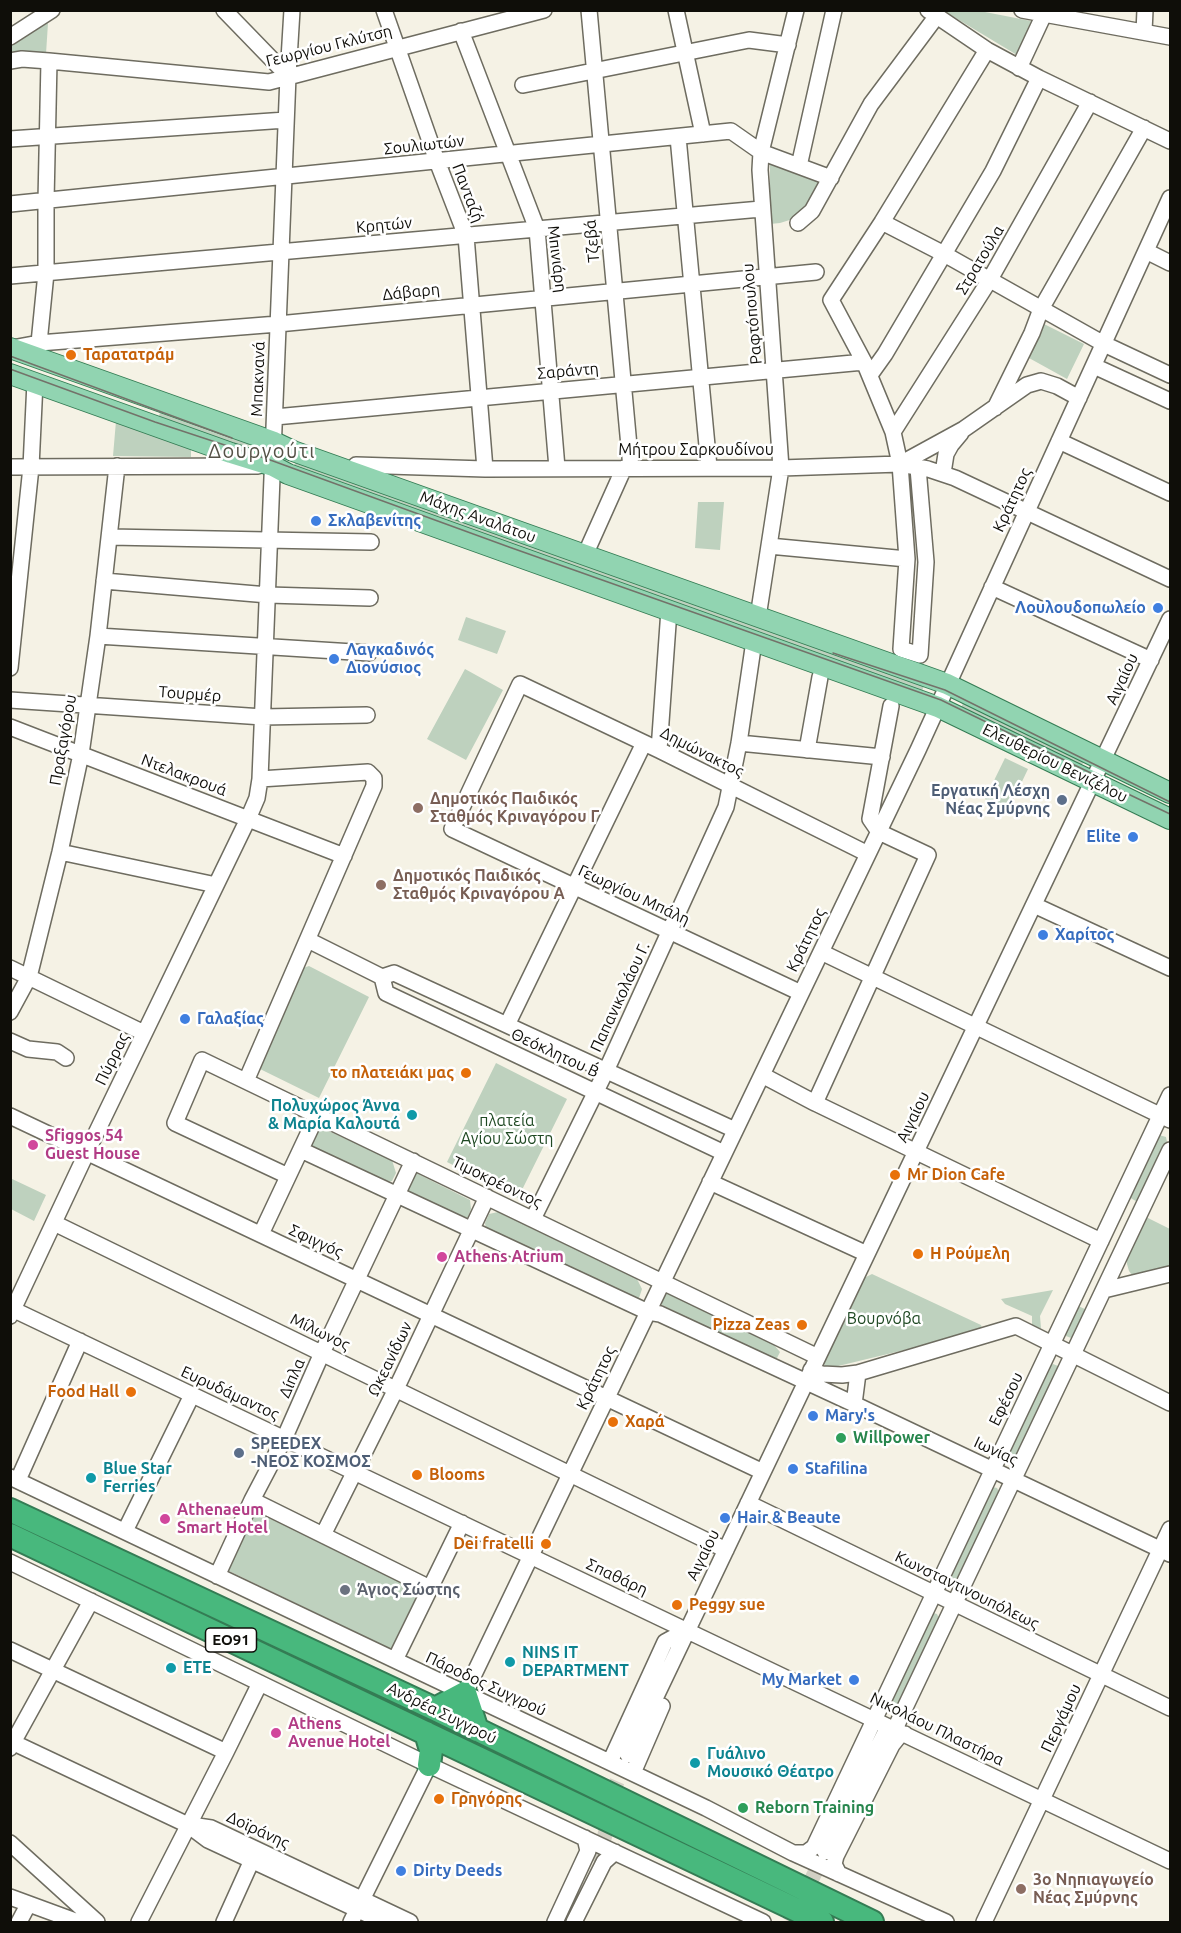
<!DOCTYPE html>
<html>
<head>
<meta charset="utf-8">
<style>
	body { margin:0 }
	#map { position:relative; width:1181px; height:1933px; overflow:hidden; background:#f5f2e5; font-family:Ubuntu,sans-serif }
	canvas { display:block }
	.frame { position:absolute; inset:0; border:12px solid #0f0e09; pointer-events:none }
</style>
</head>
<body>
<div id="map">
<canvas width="1181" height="1933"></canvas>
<div class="frame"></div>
</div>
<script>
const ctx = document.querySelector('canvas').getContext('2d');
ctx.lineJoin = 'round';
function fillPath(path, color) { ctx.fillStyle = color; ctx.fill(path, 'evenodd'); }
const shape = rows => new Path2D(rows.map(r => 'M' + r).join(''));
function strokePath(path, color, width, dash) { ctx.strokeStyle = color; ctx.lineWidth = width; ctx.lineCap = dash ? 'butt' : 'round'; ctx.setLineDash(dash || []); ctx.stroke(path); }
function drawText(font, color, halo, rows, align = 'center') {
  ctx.font = font + ' Ubuntu,sans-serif'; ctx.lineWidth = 5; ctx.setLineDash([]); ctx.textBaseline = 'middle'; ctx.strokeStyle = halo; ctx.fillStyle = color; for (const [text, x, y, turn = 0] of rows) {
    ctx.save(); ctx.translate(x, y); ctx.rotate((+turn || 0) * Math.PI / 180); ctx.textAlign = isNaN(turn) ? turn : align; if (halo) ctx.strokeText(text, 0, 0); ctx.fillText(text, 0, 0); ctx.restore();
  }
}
fillPath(shape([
	[944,11,980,11,1031,21,1017,55],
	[48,23,46,54,11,57,10,44],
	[770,160,823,178,810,204,796,218,780,223,770,224],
	[1044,324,1084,344,1067,379,1029,358],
	[161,410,250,443,250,444,241,453,156,424],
	[116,421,191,448,191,457,113,456],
	[297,460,926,681,920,696,294,471,294,465],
	[698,502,724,502,720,550,695,548],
	[466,617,506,631,497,654,458,640],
	[465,669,503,690,466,760,427,739],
	[965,698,1089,760,1075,768,959,713],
	[1005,758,1028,769,1008,811,985,799],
	[309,966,369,997,319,1098,260,1069,303,968],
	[496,1063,567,1099,518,1198,447,1162],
	[324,1129,392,1160,396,1173,392,1181,383,1183,319,1153,311,1145,314,1132],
	[1159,1135,1166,1137,1167,1142,1139,1203,1129,1197],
	[416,1173,470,1200,471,1209,468,1217,460,1219,407,1193,408,1176],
	[10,1178,46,1195,34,1221,11,1209],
	[498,1212,637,1279,642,1289,639,1298,629,1300,486,1231,485,1223,489,1214],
	[1146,1217,1170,1229,1170,1266,1137,1276,1132,1275,1129,1271,1127,1264,1127,1257],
	[872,1274,981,1325,983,1331,834,1367,825,1366,822,1359,864,1278],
	[1053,1290,1040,1316,1041,1328,1032,1327,1032,1316,1005,1304,1001,1299],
	[670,1293,774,1345,780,1352,777,1358,771,1359,662,1305,660,1300,663,1295],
	[1076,1305,1087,1310,1075,1336,1071,1338,1066,1336,1064,1332],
	[1053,1364,1058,1366,1059,1371,1016,1458,1013,1459,1009,1457,1008,1453,1049,1367],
	[993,1487,997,1488,999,1492,957,1581,954,1582,949,1579,948,1577,990,1489],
	[257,1507,421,1587,391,1649,227,1570],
	[933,1613,937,1614,939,1618,897,1706,894,1708,889,1705,930,1615]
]), '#bed1be');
strokePath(shape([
	[595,1862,604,1839,616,1784,627,1758],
	[790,1922,825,1853]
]), '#d2d0c4', 15, [15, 8]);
const minor = shape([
	[224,10,288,76],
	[384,10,437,161,466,236,485,469],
	[589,10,631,468],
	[676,10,703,134],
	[928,10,987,50,1039,78,1170,141],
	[1022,10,1170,37],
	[461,31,537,229,557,468],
	[1144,32,1145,10],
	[10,37,52,10],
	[10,61,22,59,49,61,269,82,544,10],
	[1019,68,1046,10],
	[523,85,749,40,788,45],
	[678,137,709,467],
	[10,139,286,120],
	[799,166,834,10],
	[10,204,731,131,761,152,831,178],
	[882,222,944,254,1104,344,1170,375],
	[798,223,812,211,871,104,936,17],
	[1146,251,1170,263],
	[10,276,761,209],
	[39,343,46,273,46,201,49,61],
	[12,348,39,343,278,324,816,272],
	[1094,366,1170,401],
	[870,375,885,354,993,171,1039,78],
	[995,408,1032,333,1041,309,1144,128],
	[275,417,864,362],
	[893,432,989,281,1090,102],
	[1059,441,1170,493],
	[900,464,964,429,1027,385,1041,381,1057,386,1079,398],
	[356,465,485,469,781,468,900,464,928,469,955,478,1170,579],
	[10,467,258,466],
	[918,468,926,562,920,655,901,649,907,559,900,464,893,432,864,362,831,300,882,222,987,50],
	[943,473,946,454,951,445,961,433],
	[110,537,371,542],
	[769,546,907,559],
	[585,555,624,468],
	[104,581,268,595,370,598],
	[992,587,1151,660],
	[758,617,781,468,760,170,761,152,796,10],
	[98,636,369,653],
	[10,668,31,467,35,382],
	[10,700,263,717,367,715],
	[10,727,344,856],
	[739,743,882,757],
	[659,750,669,610],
	[807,750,820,677],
	[60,852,216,885],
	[1034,905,1170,968],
	[308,940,382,977,394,973,735,1130],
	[821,952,1170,1120],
	[10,968,144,1033],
	[382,977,386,993,724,1153],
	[801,993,452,829,520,684,659,750,868,854],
	[10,1012,29,977,60,852,81,754,98,636,117,466],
	[507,1025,644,743],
	[10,1041,28,1049,57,1052,66,1058],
	[762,1075,815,1103,1101,1241],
	[246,1081,374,786,374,778,368,772,260,779],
	[815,1103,928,855,879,832,870,819,891,706],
	[10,1116,763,1472],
	[301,1150,648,1312,660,1314,854,1404,1170,1554],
	[288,1176,175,1123,202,1060,818,1357],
	[710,1182,867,1254],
	[533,1219,606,1071,726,807,739,743,754,641],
	[54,1223,726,1550],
	[261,1234,317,1115],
	[1104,1290,1170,1274],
	[10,1308,1170,1861],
	[10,1316,87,1152,248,819,257,798,260,779,288,76,292,10],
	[811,1370,822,1374,842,1375,858,1373,1016,1326,1170,1403],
	[854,1404,858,1373],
	[10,1477,706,1808,793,1853,946,1922],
	[18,1480,80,1341],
	[252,1500,430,1588],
	[748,1503,1170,1708],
	[125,1531,192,1395],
	[323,1535,396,1389,487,1197],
	[10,1562,429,1765,763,1922],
	[217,1576,252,1500,284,1439,322,1353,413,1161],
	[10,1650,226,1752],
	[395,1660,462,1523],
	[465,1693,918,750,1170,198],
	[888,1732,895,1729,901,1716,1170,1150],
	[10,1741,188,1825,208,1840,384,1922],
	[10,1748,91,1601],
	[628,1755,1170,619],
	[610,1762,665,1642,687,1630],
	[633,1773,662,1706],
	[191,1825,211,1828,410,1922],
	[10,1843,97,1922],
	[825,1852,885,1733],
	[793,1853,806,1853,814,1847,1170,1095],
	[839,1874,834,1864,836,1856,892,1745,900,1735,905,1734],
	[10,1897,78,1922],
	[19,1922,28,1905],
	[139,1922,226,1752,260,1683],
	[224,1922,252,1860],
	[351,1922,429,1765],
	[555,1922,588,1851,585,1838],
	[574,1922,604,1862,615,1852],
	[984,1922,1170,1529]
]);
const major = shape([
	[10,348,274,442,293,451,947,684,1170,793],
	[10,374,231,453,273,466,288,474,938,707,1170,819]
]);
const highway = shape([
	[10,1510,435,1709,872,1922],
	[10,1535,822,1922],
	[435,1709,465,1693,477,1730],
	[426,1733,431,1750,429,1765]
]);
strokePath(minor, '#6e6c60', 18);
strokePath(major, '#347c54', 22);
strokePath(highway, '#347c54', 26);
strokePath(minor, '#fff', 15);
strokePath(major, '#91d4b1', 20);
strokePath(highway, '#48b87d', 22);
strokePath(shape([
	[10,356,232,438],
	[10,369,155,422,273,461,509,547,941,700,1097,776,1105,783,1170,814],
	[833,653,945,690,1170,802]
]), '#737269', 1.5);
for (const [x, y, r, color] of [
	[71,355,6,"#e8710a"],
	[316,521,6,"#3f7fe0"],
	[1158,608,6,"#3f7fe0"],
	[334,659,6,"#3f7fe0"],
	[1062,800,6,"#5c6f8a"],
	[418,808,6,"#8d6e63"],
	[1133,837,6,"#3f7fe0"],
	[381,885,6,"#8d6e63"],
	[1043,935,6,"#3f7fe0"],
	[185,1019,6,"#3f7fe0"],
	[466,1073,6,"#e8710a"],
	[412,1115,6,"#0f9aa8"],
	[33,1145,6,"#d1479c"],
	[895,1175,6,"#e8710a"],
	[918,1254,6,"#e8710a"],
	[442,1257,6,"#d1479c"],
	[802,1325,6,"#e8710a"],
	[131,1392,6,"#e8710a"],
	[813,1416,6,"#3f7fe0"],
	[613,1422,6,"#e8710a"],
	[841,1438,6,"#2e9e5b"],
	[239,1453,6,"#5c6f8a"],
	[793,1469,6,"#3f7fe0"],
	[417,1475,6,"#e8710a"],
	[91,1478,6,"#0f9aa8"],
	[725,1518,6,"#3f7fe0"],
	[165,1519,6,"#d1479c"],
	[546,1544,6,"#e8710a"],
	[345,1590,6,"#6b7280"],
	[677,1605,6,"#e8710a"],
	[510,1662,6,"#0f9aa8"],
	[171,1668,6,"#0f9aa8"],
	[854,1680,6,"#3f7fe0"],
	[276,1733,6,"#d1479c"],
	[695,1763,6,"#0f9aa8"],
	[439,1799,6,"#e8710a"],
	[743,1808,6,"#2e9e5b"],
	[401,1871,6,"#3f7fe0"],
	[1021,1889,6,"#8d6e63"]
]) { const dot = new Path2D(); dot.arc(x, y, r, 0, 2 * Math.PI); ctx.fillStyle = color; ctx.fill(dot); strokePath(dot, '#fff', 2); }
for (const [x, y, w] of [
	[231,1640,51]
]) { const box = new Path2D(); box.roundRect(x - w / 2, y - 12, w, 24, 4.5); ctx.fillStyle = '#fff'; ctx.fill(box); strokePath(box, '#0f0e09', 1.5); }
drawText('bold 15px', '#0f0e09', null, [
	["ΕΟ91",231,1640]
]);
drawText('16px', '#0f0e09', '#fff', [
	["Γεωργίου Γκλύτση",329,46,-14],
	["Σουλιωτών",424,145,-6],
	["Πανταζή",468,193,69],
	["Κρητών",384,225,-5],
	["Τζεβά",592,241,-95],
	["Μπινιάρη",557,259,83],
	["Στρατούλα",980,260,-59],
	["Δάβαρη",411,292,-6],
	["Ραφτόπουλου",752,314,-95],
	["Σαράντη",568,371,-5],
	["Μπακνανά",258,379,-88],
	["Μήτρου Σαρκουδίνου",696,450],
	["Κράτητος",1012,500,-65],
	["Μάχης Αναλάτου",478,517,20],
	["Αιγαίου",1122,679,-65],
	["Τουρμέρ",190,694,4],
	["Πραξαγόρου",63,740,-80],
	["Δημώνακτος",702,752,27],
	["Ελευθερίου Βενιζέλου",1055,763,26],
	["Ντελακρουά",184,775,21],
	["Γεωργίου Μπάλη",634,895,25],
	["Κράτητος",806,940,-64],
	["Παπανικολάου Γ.",620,997,-65],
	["Θεόκλητου Β΄",555,1053,25],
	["Πύρρας",112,1059,-64],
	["Αιγαίου",913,1117,-64],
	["Τιμοκρέοντος",497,1182,26],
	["Σφιγγός",316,1241,25],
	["Μίλωνος",320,1332,26],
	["Ωκεανίδων",390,1359,-64],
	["Δίπλα",292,1378,-66],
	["Κράτητος",596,1378,-64],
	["Ευρυδάμαντος",230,1393,25],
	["Εφέσου",1006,1399,-64],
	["Ιωνίας",996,1451,25],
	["Αιγαίου",703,1555,-64],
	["Σπαθάρη",617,1577,25],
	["Κωνσταντινουπόλεως",967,1590,26],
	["Πάροδος Συγγρού",486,1684,25],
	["Ανδρέα Συγγρού",442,1713,26],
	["Περγάμου",1061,1718,-65],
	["Νικολάου Πλαστήρα",937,1729,26],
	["Δοϊράνης",258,1830,25]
]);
drawText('bold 16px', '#c56008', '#fff', [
	["Ταρατατράμ",83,355],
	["το πλατειάκι μας",454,1073,"right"],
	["Mr Dion Cafe",907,1175],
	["Η Ρούμελη",930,1254],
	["Pizza Zeas",790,1325,"right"],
	["Food Hall",119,1392,"right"],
	["Χαρά",625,1422],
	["Blooms",429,1475],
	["Dei fratelli",534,1544,"right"],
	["Peggy sue",689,1605],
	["Γρηγόρης",451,1799]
], 'left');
drawText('bold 16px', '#366cbe', '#fff', [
	["Σκλαβενίτης",328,521],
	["Λουλουδοπωλείο",1146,608,"right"],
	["Λαγκαδινός",346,650],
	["Διονύσιος",346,668],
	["Elite",1121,837,"right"],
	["Χαρίτος",1055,935],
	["Γαλαξίας",197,1019],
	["Mary's",825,1416],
	["Stafilina",805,1469],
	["Hair & Beaute",737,1518],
	["My Market",842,1680,"right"],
	["Dirty Deeds",413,1871]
], 'left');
drawText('bold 16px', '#4e5e75', '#fff', [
	["Εργατική Λέσχη",1050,791],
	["Νέας Σμύρνης",1050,809],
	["SPEEDEX",251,1444,"left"],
	["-ΝΕΟΣ ΚΟΣΜΟΣ",251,1462,"left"]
], 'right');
drawText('bold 16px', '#785e54', '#fff', [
	["Δημοτικός Παιδικός",430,799],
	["Σταθμός Κριναγόρου Γ",430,817],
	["Δημοτικός Παιδικός",393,876],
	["Σταθμός Κριναγόρου Α",393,894],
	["3ο Νηπιαγωγείο",1033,1880],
	["Νέας Σμύρνης",1033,1898]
], 'left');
drawText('bold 16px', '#0d838f', '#fff', [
	["Πολυχώρος Άννα",400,1106,"right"],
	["& Μαρία Καλουτά",400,1124,"right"],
	["Blue Star",103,1469],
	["Ferries",103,1487],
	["NINS IT",522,1653],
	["DEPARTMENT",522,1671],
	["ETE",183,1668],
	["Γυάλινο",707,1754],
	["Μουσικό Θέατρο",707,1772]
], 'left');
drawText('16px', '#1f4923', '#fff', [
	["πλατεία",507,1121],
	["Αγίου Σώστη",507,1139],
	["Βουρνόβα",884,1319]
]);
drawText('bold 16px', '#b23c85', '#fff', [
	["Sfiggos 54",45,1136],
	["Guest House",45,1154],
	["Athens Atrium",454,1257],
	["Athenaeum",177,1510],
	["Smart Hotel",177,1528],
	["Athens",288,1724],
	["Avenue Hotel",288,1742]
], 'left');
drawText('bold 16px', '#27864d', '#fff', [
	["Willpower",853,1438],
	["Reborn Training",755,1808]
], 'left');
drawText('bold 16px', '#5b616d', '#fff', [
	["Άγιος Σώστης",357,1590]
], 'left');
ctx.letterSpacing = '1.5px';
drawText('20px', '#555247', '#fff', [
	["Δουργούτι",262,451]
]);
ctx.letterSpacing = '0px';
</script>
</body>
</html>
